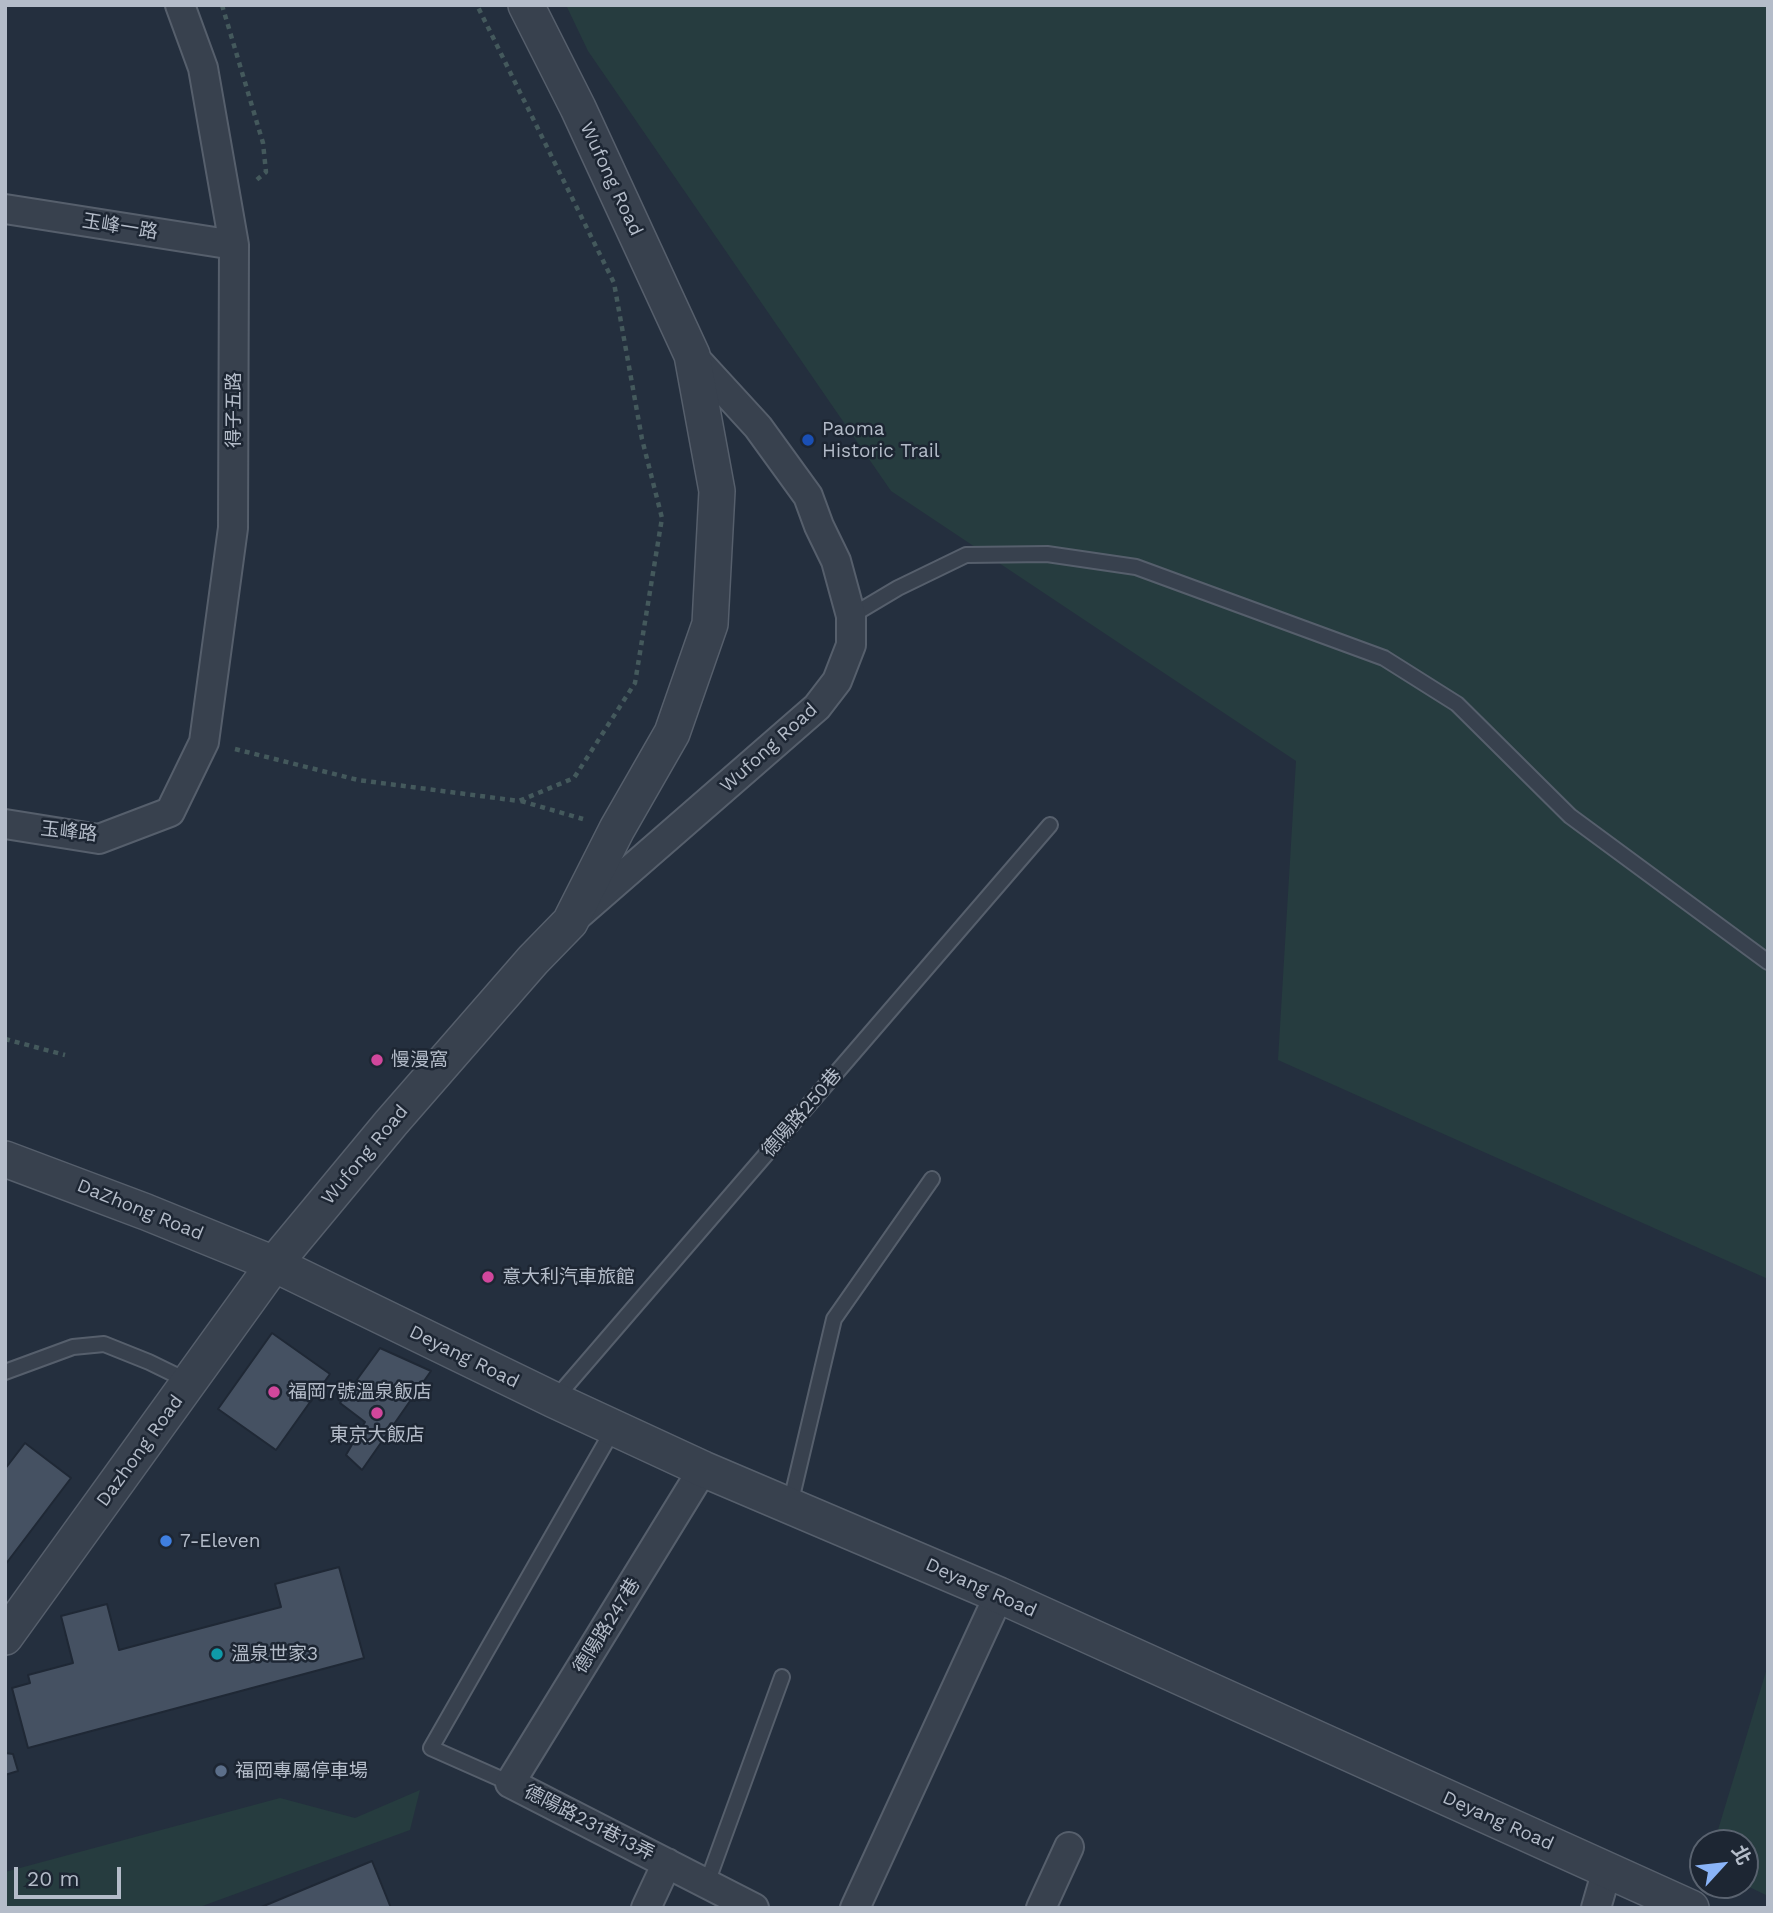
<!DOCTYPE html>
<html>
<head>
<meta charset="utf-8">
<style>
	body { margin:0 }
	#map { position:relative; width:1773px; height:1913px; overflow:hidden; background:#242f3e; font-family:"Work Sans","Noto Sans TC",sans-serif }
	canvas { display:block }
	.frame { position:absolute; inset:0; border:7px solid #b4bcc9; pointer-events:none }
	.north { position:absolute; left:1689px; top:1829px; width:70px; height:70px; box-sizing:border-box; background:#1d2633; border:2px solid #59626f; border-radius:50%; rotate:63deg; font-size:19px; font-weight:700; line-height:28px; text-align:center; color:#b4bcc9 }
	.north::after { content:''; display:block; margin:auto; width:24px; height:32px; background:#8ab4f8; clip-path:polygon(50% 0,100% 100%,50% 72%,0 100%) }
	.scale { position:absolute; left:14px; top:1867px; width:107px; height:32px; box-sizing:border-box; border:4px solid #b4bcc9; border-top:0; padding-left:9px; font-size:21px; line-height:24px; white-space:nowrap; color:#b4bcc9; -webkit-text-stroke:5px #1d2633; paint-order:stroke }
</style>
</head>
<body>
<div id="map">
<canvas width="1773" height="1913"></canvas>
<div class="frame"></div>
<div class="north">北</div>
<div class="scale">20 m</div>
</div>
<script>
const ctx = document.querySelector('canvas').getContext('2d');
ctx.lineJoin = 'round';
function fillPath(path, color) { ctx.fillStyle = color; ctx.fill(path, 'evenodd'); }
const shape = rows => new Path2D(rows.map(r => 'M' + r).join(''));
function strokePath(path, color, width, dash) { ctx.strokeStyle = color; ctx.lineWidth = width; ctx.lineCap = dash ? 'butt' : 'round'; ctx.setLineDash(dash || []); ctx.stroke(path); }
function drawText(font, color, halo, rows, align = 'center') {
  ctx.font = font + ' "Work Sans","Noto Sans TC",sans-serif'; ctx.lineWidth = 5; ctx.setLineDash([]); ctx.textBaseline = 'middle'; ctx.strokeStyle = halo; ctx.fillStyle = color; for (const [text, x, y, turn = 0] of rows) {
    ctx.save(); ctx.translate(x, y); ctx.rotate((+turn || 0) * Math.PI / 180); ctx.textAlign = isNaN(turn) ? turn : align; if (halo) ctx.strokeText(text, 0, 0); ctx.fillText(text, 0, 0); ctx.restore();
  }
}
fillPath(shape([
	[566,5,1768,5,1768,1279,1278,1060,1296,761,891,491,588,51],
	[1768,1665,1768,1896,1745,1885,1745,1843,1714,1843],
	[420,1790,410,1830,197,1908,5,1908,5,1872,280,1798,355,1818]
]), '#263c3f');
const building = shape([
	[272,1333,330,1374,276,1450,218,1409,272,1333],
	[380,1348,431,1371,362,1470,346,1455,365,1422,340,1403,380,1348],
	[25,1443,71,1478,5,1565,5,1469,25,1443],
	[339,1567,364,1658,28,1748,12,1688,30,1683,28,1675,73,1663,61,1616,107,1604,119,1650,281,1607,275,1584,339,1567],
	[5,1753,13,1754,18,1771,5,1775,5,1753],
	[372,1861,391,1908,259,1908,372,1861]
]);
fillPath(building, '#455162');
strokePath(building, '#1f2835', 2);
const service = shape([
	[851,616,898,588,966,555,1047,554,1136,567,1384,658,1457,704,1570,816,1768,962],
	[5,1372,73,1347,104,1344,149,1362,190,1382],
	[555,1399,1050,825],
	[790,1505,834,1319,932,1179],
	[510,1783,431,1748,614,1428],
	[707,1883,782,1677]
]);
const minor = shape([
	[5,209,234,245],
	[5,824,99,839,170,812,204,742,233,528,234,245,203,68,180,5],
	[577,916,817,707,837,681,851,645,851,616,836,561,819,526,808,496,758,427,692,355],
	[703,1469,510,1783,754,1908],
	[646,1908,667,1863],
	[855,1908,999,1595],
	[1041,1908,1069,1847],
	[1596,1908,1607,1870]
]);
const tertiary = shape([
	[5,1159,146,1212,274,1264,554,1400,703,1469,999,1595,1691,1908],
	[5,1637,274,1264,391,1123,533,960,570,922,617,829,672,733,710,624,717,491,692,355,578,108,526,5]
]);
strokePath(service, '#565f6c', 18);
strokePath(minor, '#565f6c', 32);
strokePath(tertiary, '#565f6c', 38);
strokePath(shape([
	[222,5,263,143,266,172,254,182],
	[235,749,358,780,519,801,574,778,635,683,662,518,642,439,614,283,477,5],
	[521,801,583,819],
	[5,1039,65,1055]
]), '#44595c', 4.5, [5, 5]);
strokePath(service, '#38414e', 14);
strokePath(minor, '#38414e', 28);
strokePath(tertiary, '#38414e', 35);
for (const [x, y, r, color] of [
	[808,440,7,"#1a4fb4"],
	[377,1060,7,"#d1479c"],
	[488,1277,7,"#d1479c"],
	[274,1392,7,"#d1479c"],
	[377,1413,7,"#d1479c"],
	[166,1541,7,"#3f7fe0"],
	[217,1654,7,"#0f9aa8"],
	[221,1771,7,"#5c6f8a"]
]) { const dot = new Path2D(); dot.arc(x, y, r, 0, 2 * Math.PI); ctx.fillStyle = color; ctx.fill(dot); strokePath(dot, '#1d2633', 2.5); }
drawText('19px', '#b4bcc9', '#1d2633', [
	["Wufong Road",611,179,65],
	["玉峰一路",120,227,9],
	["得子五路",234,410,-90],
	["Wufong Road",769,748,-42],
	["玉峰路",69,832,6],
	["德陽路250巷",802,1113,-49],
	["Wufong Road",365,1155,-50],
	["DaZhong Road",140,1210,22],
	["Deyang Road",464,1357,26],
	["Dazhong Road",140,1451,-54],
	["Deyang Road",981,1588,24],
	["德陽路247巷",607,1626,-58],
	["Deyang Road",1498,1821,24],
	["德陽路231巷13弄",589,1823,27]
]);
drawText('19px', '#b4bcc9', '#1d2633', [
	["Paoma",822,429],
	["Historic Trail",822,451],
	["慢漫窩",391,1060],
	["意大利汽車旅館",502,1277],
	["福岡7號溫泉飯店",288,1392],
	["東京大飯店",377,1435,"center"],
	["7-Eleven",180,1541],
	["溫泉世家3",231,1654],
	["福岡專屬停車場",235,1771]
], 'left');
</script>
</body>
</html>
